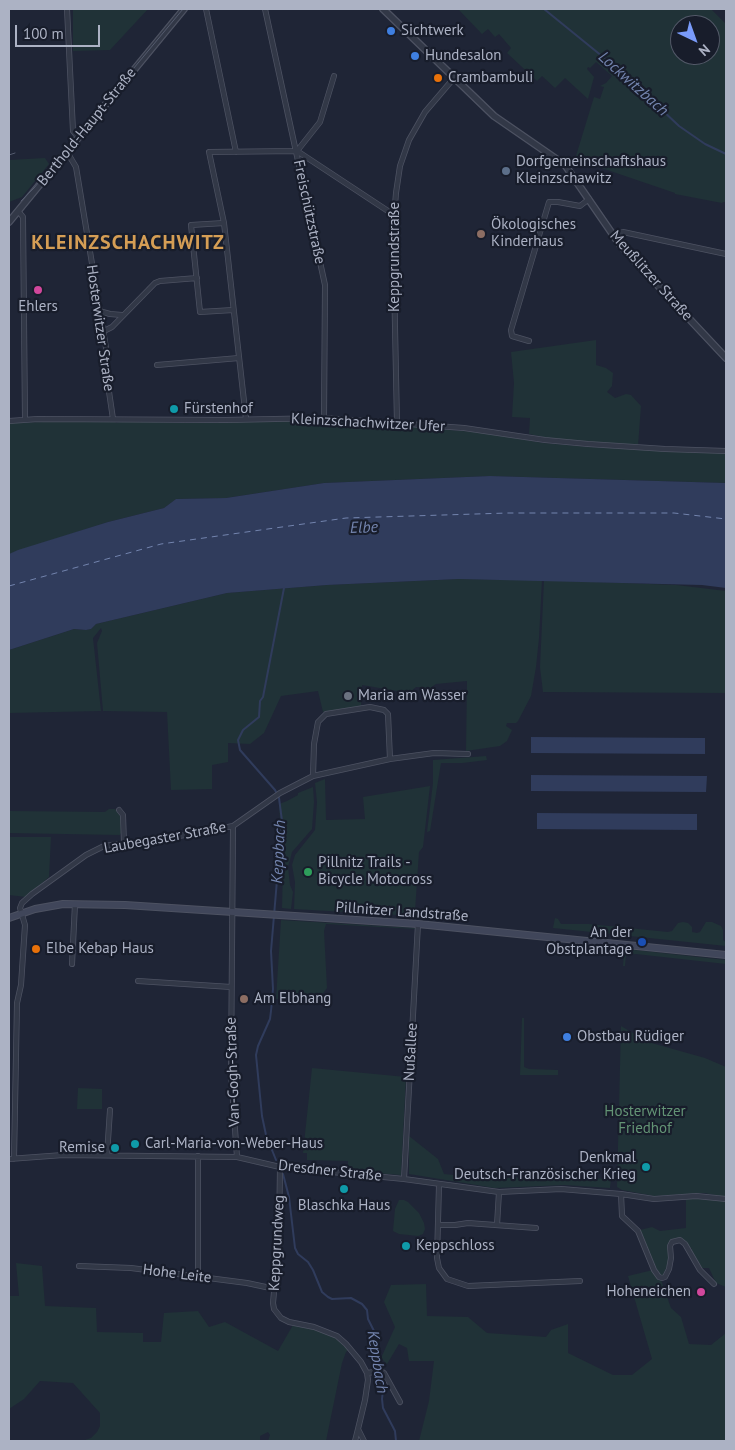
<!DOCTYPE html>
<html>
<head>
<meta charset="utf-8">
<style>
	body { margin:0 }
	#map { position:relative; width:735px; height:1450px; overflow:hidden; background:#1f2536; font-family:"PT Sans",sans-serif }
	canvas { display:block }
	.frame { position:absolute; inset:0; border:10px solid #acb2c4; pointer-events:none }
	.north { position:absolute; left:670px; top:15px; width:50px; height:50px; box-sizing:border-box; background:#181d2b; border:1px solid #535968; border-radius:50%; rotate:138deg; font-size:14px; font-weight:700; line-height:20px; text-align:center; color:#acb2c4 }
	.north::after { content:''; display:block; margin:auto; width:18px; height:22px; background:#7a9bfa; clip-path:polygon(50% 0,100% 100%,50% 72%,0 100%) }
	.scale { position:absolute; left:15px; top:25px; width:85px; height:22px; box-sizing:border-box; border:2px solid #acb2c4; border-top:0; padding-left:6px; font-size:15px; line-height:18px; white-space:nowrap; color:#acb2c4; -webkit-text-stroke:4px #181d2b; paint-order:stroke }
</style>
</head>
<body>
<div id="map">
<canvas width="735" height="1450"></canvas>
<div class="frame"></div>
<div class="north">N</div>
<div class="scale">100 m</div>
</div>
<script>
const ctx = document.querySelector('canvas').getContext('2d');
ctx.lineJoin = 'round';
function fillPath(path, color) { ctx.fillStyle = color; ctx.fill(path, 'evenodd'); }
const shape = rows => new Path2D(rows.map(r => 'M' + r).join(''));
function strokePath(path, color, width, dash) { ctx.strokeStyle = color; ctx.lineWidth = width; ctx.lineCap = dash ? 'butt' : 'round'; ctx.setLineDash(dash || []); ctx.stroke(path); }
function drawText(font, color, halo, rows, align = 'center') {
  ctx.font = font + ' "PT Sans",sans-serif'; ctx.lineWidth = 4.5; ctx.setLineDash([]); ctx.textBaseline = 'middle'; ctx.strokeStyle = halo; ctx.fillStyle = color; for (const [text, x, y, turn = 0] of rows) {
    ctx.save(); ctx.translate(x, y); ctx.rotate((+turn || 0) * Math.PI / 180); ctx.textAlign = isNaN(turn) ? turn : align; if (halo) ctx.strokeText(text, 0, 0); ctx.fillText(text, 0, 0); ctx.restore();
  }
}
fillPath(shape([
	[73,9,148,9,110,50,73,51],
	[460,9,711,9,726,24,726,202,723,202,722,203,675,194,675,193,575,159,594,97,600,99,604,87,600,86,606,83,612,76,596,62,590,68,588,67,587,69,594,77,588,99,565,78,555,88,542,76,537,81,507,53,511,48,499,34,495,37,488,29,482,34,459,10],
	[680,25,710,25,710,55,680,55],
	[45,158,49,164,22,197,9,202,9,160],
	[596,340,596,365,606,368,613,373,612,386,607,392,615,398,626,394,631,395,641,406,638,446,548,438,529,434,530,418,512,417,514,383,511,352],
	[114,420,116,423,123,421,187,423,325,420,487,433,543,443,590,447,726,453,726,483,490,476,324,483,226,498,176,499,164,508,108,522,9,554,9,423],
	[459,579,542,580,539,638,536,667,531,696,518,721,516,723,507,723,506,726,512,730,507,741,500,746,466,751,467,681,436,684,430,688,416,687,409,693,362,685,361,706,323,712,318,691,281,696,264,733,250,744,228,743,228,762,212,765,212,789,171,790,167,712,103,711,97,643,102,631,101,628,93,638,101,711,9,713,9,650,74,629,86,630,91,629,96,624,227,593,327,585],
	[544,580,676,585,726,591,726,693,543,692,540,667],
	[486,756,487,760,462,763,441,763,430,831,427,832,433,783,433,760],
	[325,779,326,820,365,819,363,797,430,786,423,847,419,852,415,911,413,916,294,909,295,882,292,865,295,855,315,830,317,802,315,783],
	[313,787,314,802,312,829,292,852,290,860,288,866,290,885,293,892,291,909,282,908,283,865,279,804,287,801,298,795,298,793],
	[109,809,115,809,121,817,122,831,120,835,9,833,9,811,105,812],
	[9,837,51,837,49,877,26,897,9,895],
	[555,918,558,919,561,924,589,924,668,932,672,931,678,923,683,922,688,923,692,927,692,932,697,933,700,932,706,922,712,922,721,926,723,930,723,940,726,942,726,946,553,928],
	[281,920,414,928,416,929,326,924,324,931,327,988,319,999,276,999],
	[626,949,726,960,726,964,636,954,626,955,625,966,623,966,624,952],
	[522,1018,524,1018,524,1067,529,1069,558,1070,558,1075,520,1075],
	[621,1026,648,1042,705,1058,726,1067,726,1197,704,1193,654,1196,622,1190,617,1187],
	[312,1068,406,1077,401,1175,348,1171,348,1161,307,1160,307,1153,303,1153],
	[78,1088,102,1089,102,1109,77,1109],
	[409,1136,438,1159,444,1174,494,1179,546,1176,611,1179,610,1188,565,1185,495,1188,409,1174],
	[686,1198,726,1201,726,1287,716,1283,709,1268,702,1268,690,1250,692,1248,688,1248,681,1238,671,1241,670,1259,663,1275,661,1275,657,1270,640,1230,652,1227,660,1231,686,1228],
	[399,1200,404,1200,408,1202,419,1213,424,1223,425,1229,423,1234,418,1236,399,1234,393,1231,395,1209],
	[16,1263,42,1266,45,1306,96,1308,97,1332,143,1333,143,1342,161,1342,164,1313,198,1311,209,1327,225,1322,278,1351,293,1325,314,1329,336,1338,348,1350,346,1352,342,1363,326,1441,268,1441,270,1435,268,1432,260,1436,260,1441,82,1441,91,1438,97,1432,100,1426,100,1413,73,1383,40,1381,24,1399,9,1409,9,1296,19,1296],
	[653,1270,661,1280,671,1308,681,1317,689,1344,711,1345,726,1333,726,1441,419,1441,429,1401,434,1361,409,1361,407,1348,399,1344,387,1364,381,1358,395,1327,384,1302,391,1285,426,1284,427,1316,468,1317,487,1333,546,1337,551,1330,568,1324,568,1353,613,1375,632,1375,652,1359,628,1276]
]), '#203237');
fillPath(shape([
	[490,476,726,483,726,588,702,585,459,579,327,585,227,593,96,624,91,629,86,630,74,629,9,650,9,554,18,550,108,522,164,508,176,499,226,498,324,483],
	[531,737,705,738,705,754,531,753],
	[531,775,707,776,706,792,531,791],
	[537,813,697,814,697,830,537,829]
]), '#303c5c');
strokePath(shape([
	[544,9,624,74,679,126,705,144,726,154],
	[276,1160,266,1135,262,1116,256,1055,258,1046,270,1019,271,1011,273,989,271,951,282,821,279,798,275,790,240,750,238,740,243,730,259,717,260,701,263,697,284,588],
	[283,1174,289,1197,295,1248,298,1254,308,1262,313,1270,322,1292,328,1297,332,1299,351,1298,362,1304,367,1310,368,1319,375,1333,376,1341,373,1354,376,1371,383,1390,382,1399,383,1408,395,1431,396,1441]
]), '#303c5c', 2);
strokePath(shape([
	[9,586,161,544,346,518,508,513,674,513,726,519]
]), '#7384ae', 1, [6, 5]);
const minor = shape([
	[67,9,73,131,78,137],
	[206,9,236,152],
	[265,9,325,285,324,418],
	[297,151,320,122,334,76],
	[67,152,76,167,106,348,107,378,113,419],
	[18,211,23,217,25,420],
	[224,223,191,225,200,312,233,310],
	[613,235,623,232,726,254],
	[99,311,110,314,122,315],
	[102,332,112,327,155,283,160,281,197,278],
	[529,341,512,336,511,330,549,202,558,202,580,206,589,199],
	[157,365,239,358],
	[246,419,224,223,209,152,297,151,394,215],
	[9,421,38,419,226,420,324,418,464,428,545,440,588,444,665,449,726,451],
	[397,423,393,230,396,193,400,166,409,140,425,112,454,78],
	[313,776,314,744,318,722,326,714,370,707,384,710,388,714,390,759],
	[119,810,123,815,124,843],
	[233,826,231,1073,237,1157],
	[72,964,75,904],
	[138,981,231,987],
	[107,1155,110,1110],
	[9,1159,63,1155,237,1157,280,1167,404,1179,499,1192,561,1189,621,1194,654,1199,696,1196,726,1199],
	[14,1159,17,1003,21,985,25,925,20,908,22,903,32,894,86,855,104,846,193,834,233,826,280,793,313,776,390,759,434,753,468,754],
	[280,1167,279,1236,273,1303,274,1309,281,1318,289,1322,314,1327,337,1336,346,1344,361,1362,367,1373,368,1380,365,1400,358,1429,364,1441],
	[404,1179,418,924],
	[439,1185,437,1258,439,1268,447,1279,468,1286,580,1281],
	[621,1194,622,1216,638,1231,654,1270,659,1277,662,1278,665,1277,669,1269,671,1258,670,1246,672,1242,680,1240,685,1244,700,1270,714,1284],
	[438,1225,455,1225,468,1223,536,1228],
	[497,1225,499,1192],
	[79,1266,131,1268,247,1283,275,1289],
	[198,1276,198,1156],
	[367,1373,381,1371,384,1373,400,1402],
	[355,1441,358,1429]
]);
const tertiary = shape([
	[383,9,494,116,565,165,620,245,726,358],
	[9,222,184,9]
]);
const secondary = shape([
	[9,918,35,909,63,904,125,905,418,924,726,955]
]);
strokePath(minor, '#4d5262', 6);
strokePath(tertiary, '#4d5262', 8);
strokePath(secondary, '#4d5262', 8);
strokePath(minor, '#323847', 4.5);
strokePath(tertiary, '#323847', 5.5);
strokePath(secondary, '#40465a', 6);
strokePath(shape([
	[9,155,15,153],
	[21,201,34,188,183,9]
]), '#545b6e', 1);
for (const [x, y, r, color] of [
	[391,31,5,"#3f7fe0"],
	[415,56,5,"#3f7fe0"],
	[438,78,5,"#e8710a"],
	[506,171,5,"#5c6f8a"],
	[481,234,5,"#8d6e63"],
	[38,290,5,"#d1479c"],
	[174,409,5,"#0f9aa8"],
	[348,696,5,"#6b7280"],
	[308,872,5,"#2e9e5b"],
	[642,942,5,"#1a4fb4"],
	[36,949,5,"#e8710a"],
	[244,999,5,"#8d6e63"],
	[567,1037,5,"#3f7fe0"],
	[135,1144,5,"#0f9aa8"],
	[115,1148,5,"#0f9aa8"],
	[646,1167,5,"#0f9aa8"],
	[344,1189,5,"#0f9aa8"],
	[406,1246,5,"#0f9aa8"],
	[701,1292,5,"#d1479c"]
]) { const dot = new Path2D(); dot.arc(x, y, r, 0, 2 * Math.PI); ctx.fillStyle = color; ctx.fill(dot); strokePath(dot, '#181d2b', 2); }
drawText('15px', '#acb2c4', '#181d2b', [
	["Sichtwerk",401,31],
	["Hundesalon",425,56],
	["Crambambuli",448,78],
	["Dorfgemeinschaftshaus",516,162],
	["Kleinzschawitz",516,179],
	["Ökologisches",491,225],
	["Kinderhaus",491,242],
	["Ehlers",38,307,"center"],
	["Fürstenhof",184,409],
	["Maria am Wasser",358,696],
	["Pillnitz Trails -",318,863],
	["Bicycle Motocross",318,880],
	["An der",632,933,"right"],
	["Obstplantage",632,950,"right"],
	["Elbe Kebap Haus",46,949],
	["Am Elbhang",254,999],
	["Obstbau Rüdiger",577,1037],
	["Carl-Maria-von-Weber-Haus",145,1144],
	["Remise",105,1148,"right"],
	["Denkmal",636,1158,"right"],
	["Deutsch-Französischer Krieg",636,1175,"right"],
	["Blaschka Haus",344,1206,"center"],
	["Keppschloss",416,1246],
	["Hoheneichen",691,1292,"right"]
], 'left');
drawText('15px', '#acb2c4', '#181d2b', [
	["Berthold-Haupt-Straße",87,127,-51],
	["Freischützstraße",309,212,78],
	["Keppgrundstraße",395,257,-90],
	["Meußlitzer Straße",651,276,48],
	["Hosterwitzer Straße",100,328,82],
	["Kleinzschachwitzer Ufer",368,423,3],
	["Laubegaster Straße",165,838,-10],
	["Pillnitzer Landstraße",402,912,4],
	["Nußallee",411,1052,-87],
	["Van-Gogh-Straße",233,1072,-92],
	["Dresdner Straße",330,1171,6],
	["Keppgrundweg",277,1243,-87],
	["Hohe Leite",177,1274,7]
]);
drawText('15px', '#639475', '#181d2b', [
	["Hosterwitzer",645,1112],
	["Friedhof",645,1129]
]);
drawText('italic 16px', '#7384ae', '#181d2b', [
	["Lockwitzbach",633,84,42],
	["Elbe",364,528,-2],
	["Keppbach",279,852,-87],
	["Keppbach",377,1362,81]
]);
ctx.letterSpacing = '1px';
drawText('bold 20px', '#d59e55', '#181d2b', [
	["KLEINZSCHACHWITZ",128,243]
]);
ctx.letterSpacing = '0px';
</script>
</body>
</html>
